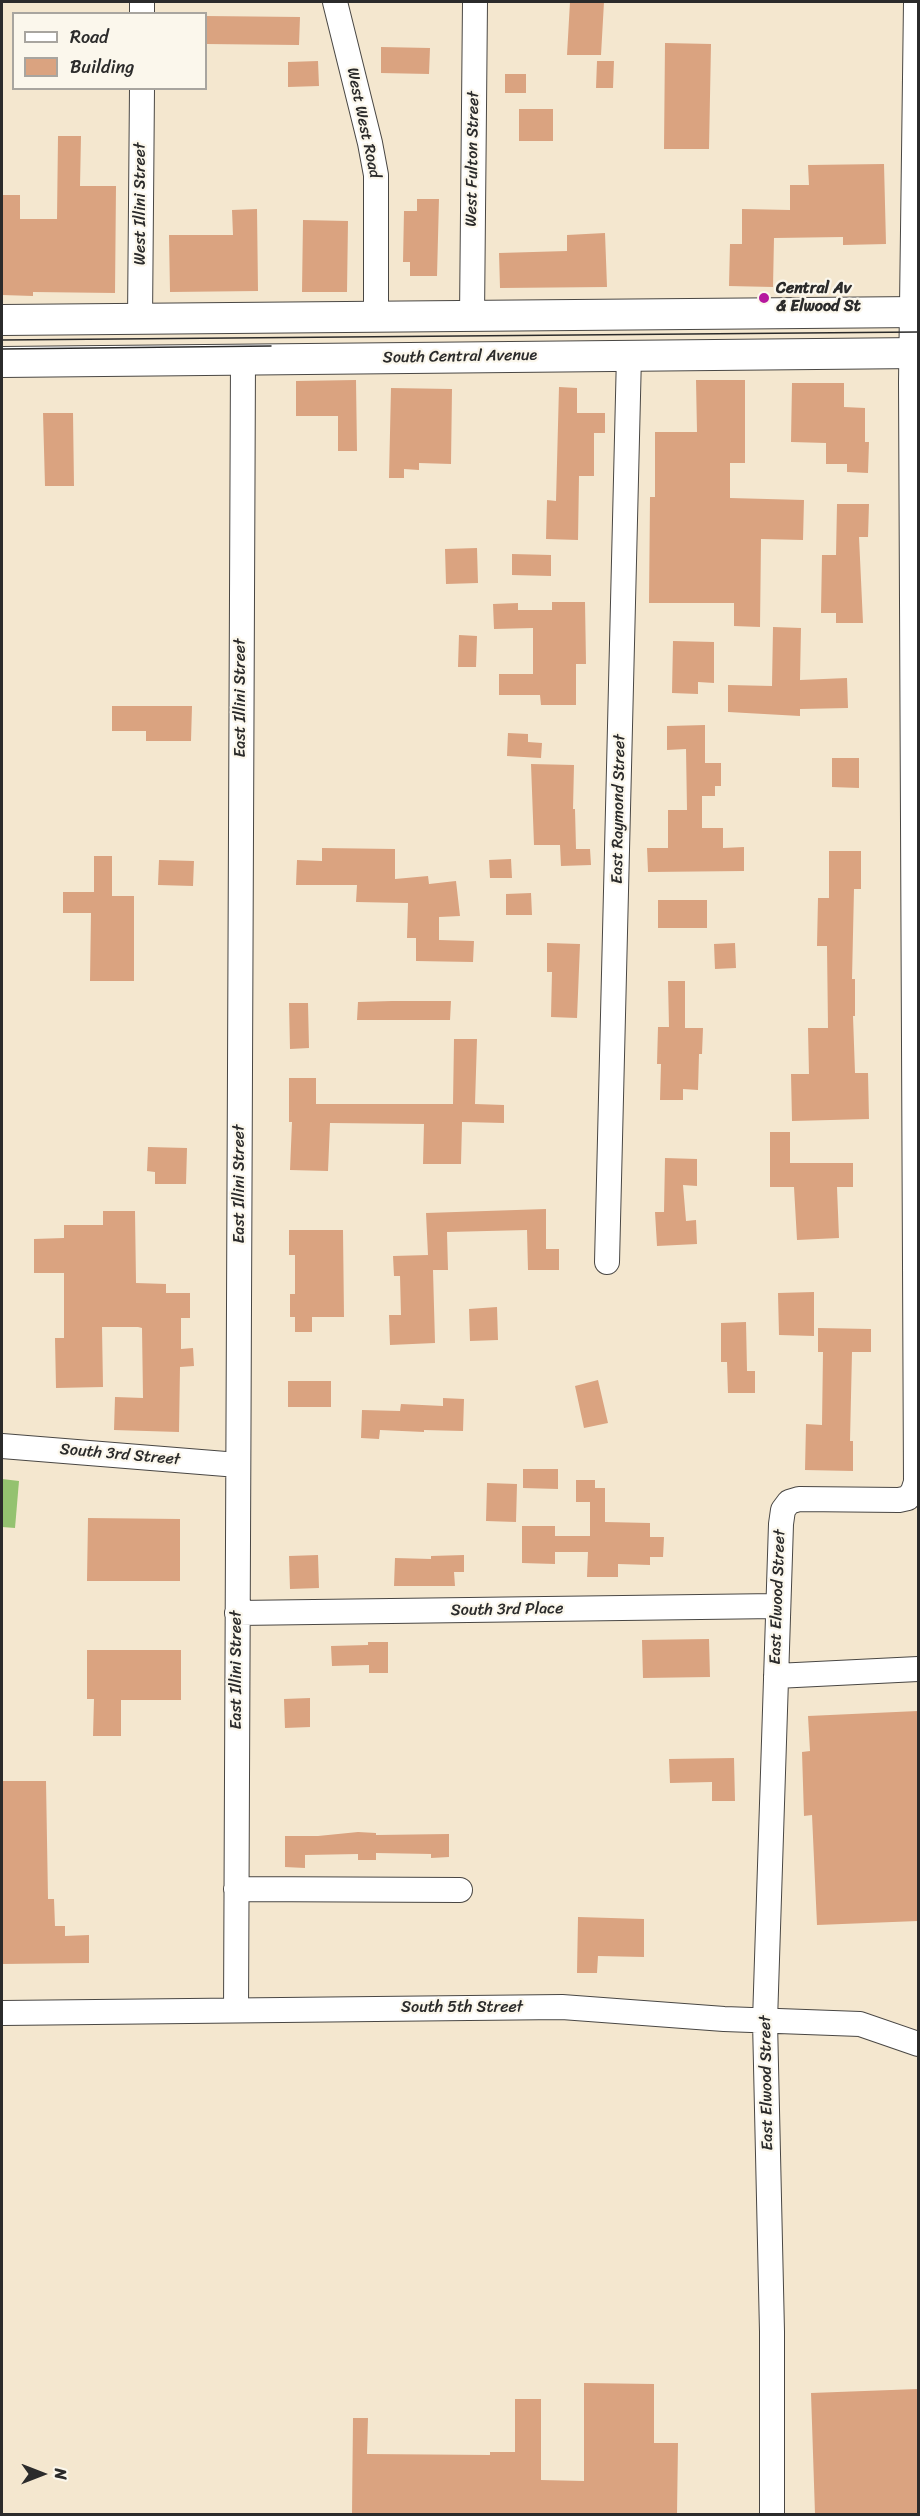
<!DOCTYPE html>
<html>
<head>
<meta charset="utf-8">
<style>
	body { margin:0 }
	#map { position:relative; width:920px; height:2516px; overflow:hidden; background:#f4e7cf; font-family:Sriracha,sans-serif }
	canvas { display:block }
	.frame { position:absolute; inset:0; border:3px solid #2b2b2b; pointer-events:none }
	.legend { position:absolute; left:12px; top:12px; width:195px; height:78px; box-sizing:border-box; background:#fbf7ec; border:2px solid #a8a59f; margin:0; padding:8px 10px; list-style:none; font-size:18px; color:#2b2b2b }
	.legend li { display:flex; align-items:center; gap:12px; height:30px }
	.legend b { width:30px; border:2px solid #a8a59f }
	.north { position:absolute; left:12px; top:2444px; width:60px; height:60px; -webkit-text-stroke:4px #fbf7ec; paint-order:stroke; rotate:90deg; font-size:16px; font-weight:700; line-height:24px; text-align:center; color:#2b2b2b }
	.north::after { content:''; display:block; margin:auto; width:21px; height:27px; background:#2b2b2b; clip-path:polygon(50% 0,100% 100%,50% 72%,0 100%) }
</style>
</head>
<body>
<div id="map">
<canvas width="920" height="2516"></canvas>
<div class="frame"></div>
<ul class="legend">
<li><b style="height:8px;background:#fff"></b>Road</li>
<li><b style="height:16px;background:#daa380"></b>Building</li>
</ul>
<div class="north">N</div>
</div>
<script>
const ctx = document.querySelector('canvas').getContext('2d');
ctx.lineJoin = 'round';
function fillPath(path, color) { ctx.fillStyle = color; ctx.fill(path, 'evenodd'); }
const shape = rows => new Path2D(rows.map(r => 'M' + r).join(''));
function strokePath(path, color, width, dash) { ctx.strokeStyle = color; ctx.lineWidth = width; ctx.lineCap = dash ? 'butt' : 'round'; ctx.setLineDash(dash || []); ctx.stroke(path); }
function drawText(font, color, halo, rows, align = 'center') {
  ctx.font = font + ' Sriracha,sans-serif'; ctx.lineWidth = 4.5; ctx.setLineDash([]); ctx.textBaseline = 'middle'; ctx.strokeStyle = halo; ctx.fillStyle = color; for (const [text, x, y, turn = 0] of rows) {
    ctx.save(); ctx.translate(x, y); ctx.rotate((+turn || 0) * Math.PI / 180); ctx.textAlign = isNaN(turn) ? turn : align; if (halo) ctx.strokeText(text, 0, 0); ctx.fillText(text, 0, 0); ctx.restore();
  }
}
fillPath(shape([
	[2,1479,19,1481,15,1528,2,1527]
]), '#94c270');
fillPath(shape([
	[570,2,604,2,601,55,567,55],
	[206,16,300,17,299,45,206,44],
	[665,43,711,44,709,149,664,149],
	[381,47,430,48,429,74,381,73],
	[318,61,319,86,288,87,288,62],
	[597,61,614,61,613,88,596,88],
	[505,74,526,74,526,93,505,93],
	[519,109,553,109,553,141,519,141],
	[58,136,81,136,80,186,116,186,115,293,33,292,33,296,2,295,2,195,20,195,20,219,57,219],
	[884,164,886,244,843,245,843,237,774,238,773,287,729,286,730,244,742,244,742,209,790,210,790,185,809,185,808,165],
	[417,199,439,199,437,276,410,276,410,262,403,262,404,211,417,211],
	[257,209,258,291,170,292,169,235,233,235,232,210],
	[303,220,348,221,347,292,302,292],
	[605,233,607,287,500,288,499,253,567,251,567,235],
	[356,380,357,451,338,451,338,416,296,416,296,381],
	[696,380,745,380,745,463,730,463,730,498,804,500,803,540,761,539,760,627,734,626,734,603,649,603,650,497,655,497,655,432,697,432],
	[792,383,844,383,844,407,865,408,865,442,869,442,868,473,847,472,847,464,826,464,826,443,791,442],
	[559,387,577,388,577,413,605,413,605,433,594,433,594,476,579,476,578,540,546,539,547,500,556,501],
	[391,388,452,389,451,464,419,463,419,470,404,469,404,478,389,478],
	[43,413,73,413,74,486,45,486],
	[837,504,869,504,868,537,859,537,863,623,836,623,836,613,821,613,822,555,836,555],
	[477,548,478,583,446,584,445,549],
	[512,554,551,555,551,576,512,575],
	[552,602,585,602,586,664,576,664,576,705,541,705,540,695,499,695,499,674,533,674,533,628,494,629,493,604,518,603,518,610,552,610],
	[773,627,801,628,800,680,847,678,848,708,800,709,800,716,728,712,728,685,772,686],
	[459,635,477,636,476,667,458,667],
	[673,641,714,642,714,683,698,682,698,694,672,693],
	[112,706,192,706,191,741,146,741,146,731,112,731],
	[705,725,705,763,721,763,721,786,715,786,715,796,702,796,702,828,723,828,723,848,744,847,744,871,648,872,647,848,668,848,668,810,687,810,686,749,667,750,667,726],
	[508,733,528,734,528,742,542,743,541,758,507,756],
	[832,758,859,758,859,788,832,787],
	[531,764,574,765,573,809,575,809,576,849,590,849,591,865,561,866,560,845,534,845],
	[322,848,395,849,395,879,428,876,429,884,456,881,460,916,439,917,439,940,474,941,473,962,416,961,416,938,407,938,408,903,356,902,357,885,296,885,297,860,322,861],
	[829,851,861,851,861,889,854,889,852,979,855,979,855,1016,853,1016,855,1073,868,1073,869,1119,792,1121,791,1074,809,1074,808,1028,828,1028,827,946,817,946,818,898,829,898],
	[94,856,112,856,112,896,134,896,134,981,90,981,91,913,63,913,63,892,94,892],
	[511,859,512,878,490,878,489,860],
	[159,860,194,861,193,886,158,885],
	[531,893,532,915,506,915,506,894],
	[658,900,707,900,707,928,658,928],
	[547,943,580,944,577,1018,551,1017,552,972,547,972],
	[735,943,736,968,715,969,714,944],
	[668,981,685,981,685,1028,703,1028,702,1054,699,1054,698,1090,683,1089,683,1100,660,1100,661,1064,657,1064,658,1027,669,1027],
	[392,1001,451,1001,450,1020,357,1020,358,1002],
	[289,1003,308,1003,309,1048,290,1049],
	[454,1039,477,1039,475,1104,504,1105,504,1123,462,1122,461,1164,423,1164,424,1124,330,1123,328,1171,290,1170,292,1122,289,1122,289,1078,316,1078,316,1104,453,1104],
	[770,1132,790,1132,790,1163,853,1163,853,1187,837,1187,839,1238,797,1240,794,1187,770,1187],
	[148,1147,187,1148,186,1184,155,1184,155,1172,147,1171],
	[665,1158,697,1159,697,1186,683,1185,686,1221,696,1220,697,1244,657,1246,655,1212,664,1212],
	[546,1209,546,1249,559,1249,559,1270,528,1270,527,1230,447,1232,448,1270,433,1270,435,1343,390,1345,389,1315,401,1315,400,1276,394,1276,393,1256,428,1255,426,1213],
	[103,1211,135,1211,136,1283,166,1284,166,1293,190,1293,190,1318,181,1318,181,1349,193,1348,194,1366,180,1367,179,1432,114,1430,115,1397,143,1398,142,1328,138,1327,102,1327,103,1387,56,1388,55,1338,64,1338,64,1273,34,1273,34,1239,64,1238,64,1225,103,1225],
	[289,1230,343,1230,344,1317,312,1317,312,1332,295,1332,295,1317,290,1317,290,1294,295,1294,295,1255,289,1255],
	[814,1292,814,1336,779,1335,778,1293],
	[497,1307,498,1340,470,1341,469,1309],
	[746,1322,747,1371,755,1371,755,1393,728,1393,727,1362,721,1362,721,1323],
	[818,1328,871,1329,871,1352,852,1352,850,1441,853,1441,853,1471,805,1470,806,1424,822,1425,823,1352,818,1352],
	[598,1380,608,1423,584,1428,575,1386],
	[288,1381,331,1381,331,1407,288,1407],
	[443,1398,464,1399,463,1431,424,1430,424,1432,380,1430,379,1439,361,1438,362,1410,400,1411,401,1404,443,1406],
	[523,1469,558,1469,558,1489,523,1488],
	[576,1480,595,1480,595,1488,605,1488,605,1522,650,1523,650,1537,664,1537,663,1557,650,1557,650,1565,618,1564,618,1577,587,1577,588,1552,555,1552,555,1564,522,1563,522,1526,555,1526,555,1536,590,1536,590,1502,576,1502],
	[487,1483,517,1484,516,1522,486,1521],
	[88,1518,180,1519,180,1581,87,1581],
	[318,1555,319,1588,290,1589,289,1556],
	[464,1555,464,1572,454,1572,455,1586,394,1586,395,1558,431,1559,431,1556],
	[709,1639,710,1677,643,1678,642,1640],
	[368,1642,388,1642,388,1673,369,1673,369,1665,332,1666,331,1646,368,1645],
	[87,1650,181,1650,181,1700,121,1700,121,1736,93,1736,94,1699,87,1699],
	[310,1698,310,1727,285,1728,284,1699],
	[918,1711,918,1921,817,1925,812,1815,804,1816,802,1752,810,1751,808,1716],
	[734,1758,735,1801,712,1801,712,1782,670,1783,669,1759],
	[2,1781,46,1781,48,1899,54,1899,55,1926,65,1926,65,1936,89,1935,89,1963,2,1964],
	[358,1832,376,1833,376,1835,449,1834,449,1857,431,1858,431,1854,376,1853,376,1860,358,1860,358,1854,305,1855,305,1868,285,1867,285,1836,318,1836],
	[578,1917,644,1919,644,1957,598,1956,597,1973,577,1973],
	[584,2383,654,2384,654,2443,678,2443,677,2514,352,2514,353,2418,368,2418,367,2454,490,2455,490,2452,515,2452,515,2399,541,2399,541,2480,584,2481],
	[918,2389,918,2514,815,2514,811,2393]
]), '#daa380');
const minor = shape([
	[335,2,370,143,376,175,376,318],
	[142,14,142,2],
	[472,317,475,2],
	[140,320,142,88],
	[607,1262,629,355],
	[2,1446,238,1465],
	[237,1613,777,1606],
	[776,1676,918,1669],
	[236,1889,460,1890],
	[236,2010,243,359],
	[2,2013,562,2007,724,2019,860,2024,918,2044],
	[772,2514,772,2332,765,2021,781,1524,783,1510,789,1502,799,1499,899,1500,908,1498,913,1491,916,1482,911,382,916,2]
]);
const major = shape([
	[2,320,918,312],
	[2,362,918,353]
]);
strokePath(minor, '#494744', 26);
strokePath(major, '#494744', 32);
strokePath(minor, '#fff', 24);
strokePath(major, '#fff', 30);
strokePath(shape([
	[2,340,918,332],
	[2,349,271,346]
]), '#2b2b2b', 1.5);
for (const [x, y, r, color] of [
	[764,298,6,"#b5179e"]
]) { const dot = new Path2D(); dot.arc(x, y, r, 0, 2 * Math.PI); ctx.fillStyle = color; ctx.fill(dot); strokePath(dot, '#fbf7ec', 2); }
drawText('16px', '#2b2b2b', '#fbf7ec', [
	["West West Road",363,123,78],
	["West Fulton Street",473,159,-89],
	["West Illini Street",141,204,-90],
	["South Central Avenue",460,357,-1],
	["East Illini Street",241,698,-90],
	["East Raymond Street",619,809,-89],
	["East Illini Street",240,1184,-90],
	["South 3rd Street",120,1455,5],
	["East Elwood Street",778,1597,-88],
	["South 3rd Place",507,1610,-1],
	["East Illini Street",237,1670,-90],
	["South 5th Street",462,2008],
	["East Elwood Street",767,2083,-91]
]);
drawText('bold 16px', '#2b2b2b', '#fbf7ec', [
	["Central Av",776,289],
	["& Elwood St",776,307]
], 'left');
</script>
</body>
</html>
